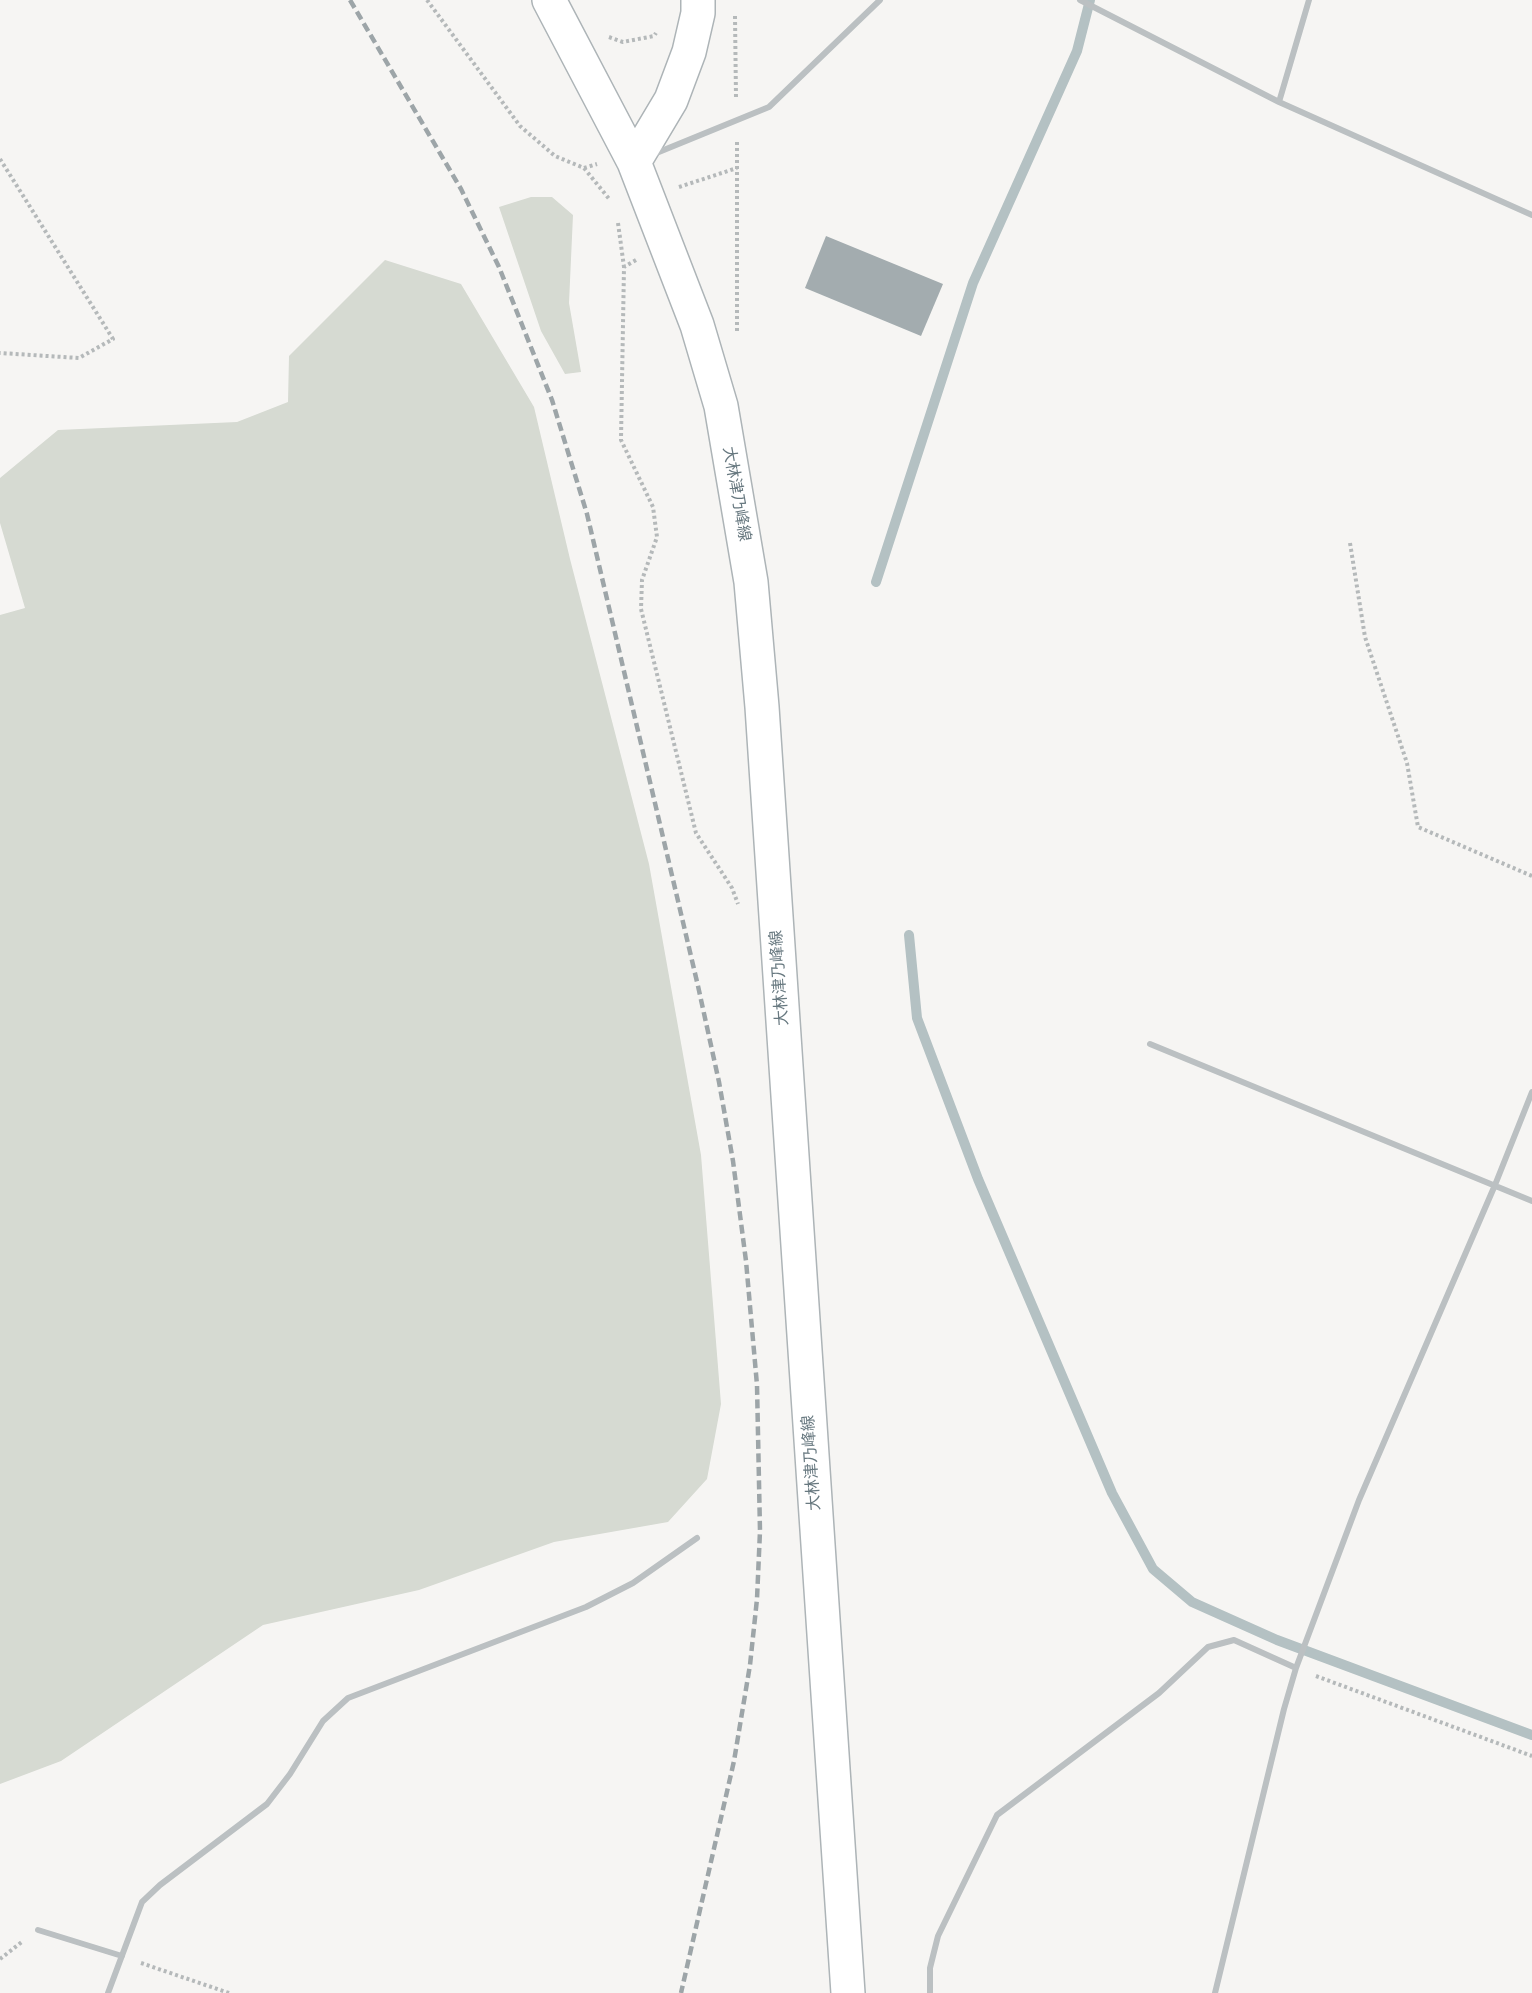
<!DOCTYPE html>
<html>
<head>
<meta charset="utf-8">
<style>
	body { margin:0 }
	canvas { display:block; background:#f6f5f3 }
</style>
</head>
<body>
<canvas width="1532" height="1993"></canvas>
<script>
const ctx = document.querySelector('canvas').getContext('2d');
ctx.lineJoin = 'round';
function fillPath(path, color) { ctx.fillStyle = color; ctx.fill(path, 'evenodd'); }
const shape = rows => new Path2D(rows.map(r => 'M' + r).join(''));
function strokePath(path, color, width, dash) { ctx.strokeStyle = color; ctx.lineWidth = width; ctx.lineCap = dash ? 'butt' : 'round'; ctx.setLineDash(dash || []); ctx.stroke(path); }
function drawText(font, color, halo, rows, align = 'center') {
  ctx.font = font + ' "DejaVu Sans","Noto Sans JP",sans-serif'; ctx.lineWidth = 6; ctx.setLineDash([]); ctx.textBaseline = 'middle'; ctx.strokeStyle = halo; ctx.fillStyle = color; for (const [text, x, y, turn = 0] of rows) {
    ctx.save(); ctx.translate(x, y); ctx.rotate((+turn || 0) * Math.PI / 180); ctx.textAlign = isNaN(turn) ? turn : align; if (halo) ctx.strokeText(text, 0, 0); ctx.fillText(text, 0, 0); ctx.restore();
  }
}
fillPath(shape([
	[531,197,552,197,573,215,569,303,581,372,565,374,541,331,499,207],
	[385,260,461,284,534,407,570,559,649,864,701,1155,721,1404,707,1479,668,1522,554,1542,419,1590,263,1625,61,1761,0,1784,0,615,25,608,0,523,0,478,58,430,237,422,288,402,289,356]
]), '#d6dad2');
strokePath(shape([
	[876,582,973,283,1077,51,1090,0],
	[909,935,917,1018,978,1179,1112,1493,1153,1569,1192,1602,1277,1640,1532,1735]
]), '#b4c1c3', 10);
fillPath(shape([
	[826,236,943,284,921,336,805,288]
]), '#a3acaf');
const secondary = shape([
	[549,0,634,162,697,325,721,406,751,582,762,707,848,1993],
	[634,162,671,100,689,52,698,13,698,0]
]);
strokePath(secondary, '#adb4b7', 36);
strokePath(shape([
	[427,0,520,126,555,156,584,168,597,164],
	[735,16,736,98],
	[609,37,623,42,654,36,656,33],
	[737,142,737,332],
	[0,159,113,339,79,358,0,353],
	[584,168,610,200],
	[679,187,737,168],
	[618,223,624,267],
	[636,260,624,267,621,440,653,507,657,537,642,580,641,609,696,833,732,888,738,904],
	[1350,543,1365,637,1407,763,1418,827,1532,876],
	[1316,1676,1532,1756],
	[0,1959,23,1941],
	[141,1963,229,1993]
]), '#b5b9ba', 4, [3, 3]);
strokePath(shape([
	[1080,0,1279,102,1532,215],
	[1279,102,1309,0],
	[654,154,769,107,880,0],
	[1150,1044,1532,1201],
	[38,1930,122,1956],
	[108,1993,142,1902,160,1885,267,1804,290,1774,323,1721,348,1698,586,1607,633,1583,697,1538],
	[930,1993,930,1968,938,1936,997,1815,1159,1693,1208,1647,1234,1640,1296,1668],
	[1215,1993,1284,1709,1296,1668,1359,1500,1495,1185,1532,1092]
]), '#bbc0c2', 6);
strokePath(secondary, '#fff', 33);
strokePath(shape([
	[350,0,461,189,499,267,552,400,587,514,698,986,719,1082,733,1161,746,1261,757,1385,760,1531,757,1599,750,1665,734,1761,681,1993]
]), '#9da5a8', 4.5, [9, 4.5]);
drawText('16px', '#687980', '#fff', [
	["大林津乃峰線",736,494,80],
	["大林津乃峰線",780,978,-94],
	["大林津乃峰線",812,1463,-94]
]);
</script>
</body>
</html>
